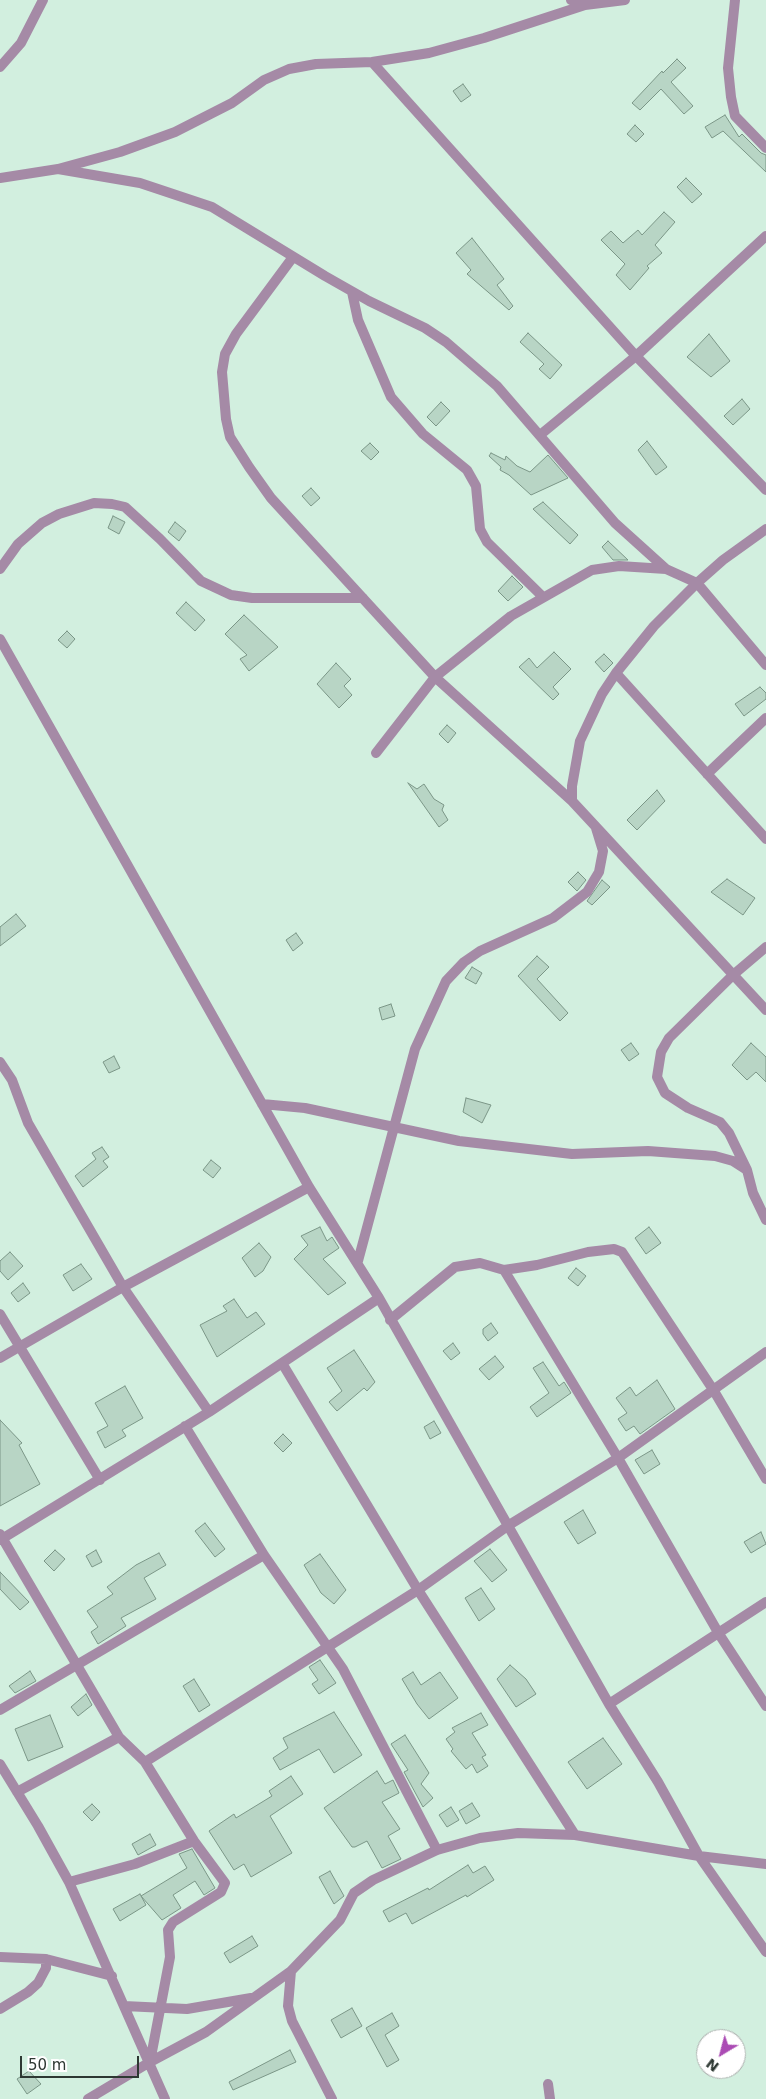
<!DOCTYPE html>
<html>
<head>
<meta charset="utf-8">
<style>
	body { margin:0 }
	#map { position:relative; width:766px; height:2099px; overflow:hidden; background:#d2efdf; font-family:"DejaVu Sans",sans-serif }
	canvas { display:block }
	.north { position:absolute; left:696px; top:2029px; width:50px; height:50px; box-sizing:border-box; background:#fff; border:1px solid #abafad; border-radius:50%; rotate:217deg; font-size:14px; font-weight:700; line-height:20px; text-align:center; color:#2d3832 }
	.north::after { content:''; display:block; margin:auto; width:18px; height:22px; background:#ab4bb4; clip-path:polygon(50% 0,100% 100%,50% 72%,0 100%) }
	.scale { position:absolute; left:20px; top:2056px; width:119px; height:22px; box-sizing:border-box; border:2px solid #2d3832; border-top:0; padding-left:6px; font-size:15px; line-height:18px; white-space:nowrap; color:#2d3832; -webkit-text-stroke:4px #fff; paint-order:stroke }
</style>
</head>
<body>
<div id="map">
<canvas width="766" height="2099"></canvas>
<div class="north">N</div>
<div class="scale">50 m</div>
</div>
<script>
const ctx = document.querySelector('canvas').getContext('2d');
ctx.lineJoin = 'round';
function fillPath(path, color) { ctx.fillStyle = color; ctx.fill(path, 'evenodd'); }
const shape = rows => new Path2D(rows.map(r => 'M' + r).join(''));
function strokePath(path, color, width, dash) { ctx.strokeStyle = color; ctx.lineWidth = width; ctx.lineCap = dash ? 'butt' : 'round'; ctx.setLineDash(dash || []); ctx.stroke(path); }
const building = shape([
	[677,59,686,68,671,82,693,106,684,114,661,89,640,110,632,103,662,71,663,73,677,59],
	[463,84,471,95,461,102,453,91,463,84],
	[725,115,739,137,742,134,761,153,766,155,766,172,723,131,712,138,705,127,725,115],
	[635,125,644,134,636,142,627,134,635,125],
	[686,178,702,194,692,203,677,187,686,178],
	[664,212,675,222,655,245,662,253,647,266,649,268,630,290,616,275,625,264,601,240,611,231,623,243,638,230,642,235,664,212],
	[472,238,504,279,497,285,513,306,509,310,467,274,471,270,456,253,472,238],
	[528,333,562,365,550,379,539,369,544,364,520,342,528,333],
	[709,334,730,361,711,377,687,357,709,334],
	[742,399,750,409,733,425,724,416,742,399],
	[441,402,450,411,436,426,427,417,441,402],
	[647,441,667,467,656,475,638,450,647,441],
	[370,443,379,452,371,460,361,451,370,443],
	[491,453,505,460,506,456,517,466,530,472,548,455,568,478,531,495,509,475,500,470,501,467,489,456,491,453],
	[311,488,320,498,311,506,302,496,311,488],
	[543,502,578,535,570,544,533,509,543,502],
	[113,516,125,522,119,534,108,528,113,516],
	[175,522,186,531,179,541,168,532,175,522],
	[608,541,628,560,613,560,602,547,608,541],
	[512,576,523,587,508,601,498,591,512,576],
	[186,602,205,620,195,631,176,613,186,602],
	[244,615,278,647,249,671,240,659,247,655,225,634,244,615],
	[67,631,75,639,67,648,58,640,67,631],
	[554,652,571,669,553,687,559,694,553,700,519,667,529,658,537,668,554,652],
	[604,654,613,663,604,672,595,662,604,654],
	[336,663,351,679,344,686,352,695,339,708,317,684,336,663],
	[760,687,766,693,766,699,744,716,735,704,760,687],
	[447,725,456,733,448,743,439,734,447,725],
	[408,783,417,789,424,784,434,799,444,805,442,810,448,820,439,827,408,783],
	[657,790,665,801,637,830,627,820,657,790],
	[578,872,586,880,577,891,568,882,578,872],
	[727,879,755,898,743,915,711,892,727,879],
	[602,880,610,887,592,905,587,901,602,880],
	[16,914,26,926,0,946,0,927,16,914],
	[296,933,303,943,293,951,286,940,296,933],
	[537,956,549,967,537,979,568,1013,560,1021,518,976,537,956],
	[472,967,482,973,476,984,465,978,472,967],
	[391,1004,395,1016,382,1020,379,1008,391,1004],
	[631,1043,639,1054,629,1061,621,1050,631,1043],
	[751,1043,766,1057,766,1082,756,1072,747,1080,732,1065,751,1043],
	[114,1056,120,1068,109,1073,103,1062,114,1056],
	[466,1098,491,1105,482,1123,463,1112,466,1098],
	[102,1147,109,1157,103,1161,108,1167,83,1187,75,1176,96,1159,92,1153,102,1147],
	[211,1160,221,1168,213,1178,203,1170,211,1160],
	[320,1227,327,1241,332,1237,339,1248,323,1259,346,1283,328,1295,294,1259,308,1245,301,1236,320,1227],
	[649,1227,661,1243,646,1254,635,1238,649,1227],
	[259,1243,271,1257,263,1271,255,1277,242,1258,259,1243],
	[10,1252,23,1266,8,1280,0,1271,0,1261,10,1252],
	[81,1264,92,1279,73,1291,63,1275,81,1264],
	[576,1268,586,1276,578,1286,568,1278,576,1268],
	[23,1283,30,1293,18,1302,11,1293,23,1283],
	[234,1299,247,1318,256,1312,265,1324,217,1357,200,1325,227,1311,223,1306,234,1299],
	[491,1323,498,1333,488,1341,483,1334,483,1329,491,1323],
	[453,1343,460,1353,451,1360,443,1351,453,1343],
	[354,1350,375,1382,367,1391,364,1388,337,1411,329,1402,342,1391,327,1368,354,1350],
	[495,1356,504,1367,489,1380,479,1369,495,1356],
	[543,1362,559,1386,564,1382,571,1393,537,1417,530,1407,549,1393,533,1368,543,1362],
	[657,1380,675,1409,640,1434,634,1426,626,1431,618,1419,627,1413,616,1398,630,1387,636,1396,657,1380],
	[125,1386,143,1418,122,1430,126,1436,105,1448,97,1432,108,1426,95,1403,125,1386],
	[0,1420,22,1443,19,1445,40,1484,0,1506,0,1420],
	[434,1421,441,1433,430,1439,424,1427,434,1421],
	[283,1434,292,1443,283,1452,274,1443,283,1434],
	[652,1450,660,1464,644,1474,635,1460,652,1450],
	[583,1510,596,1533,578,1544,564,1522,583,1510],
	[205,1523,225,1549,215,1557,195,1531,205,1523],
	[761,1532,766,1544,751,1553,744,1542,761,1532],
	[490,1549,507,1570,492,1582,474,1561,490,1549],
	[55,1550,65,1559,54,1571,44,1561,55,1550],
	[96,1550,102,1562,92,1567,86,1556,96,1550],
	[159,1553,166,1565,144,1578,156,1599,121,1618,126,1626,98,1644,91,1632,98,1627,87,1611,113,1594,107,1587,136,1565,159,1553],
	[320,1554,346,1590,334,1604,321,1593,304,1565,320,1554],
	[0,1572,29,1602,20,1610,0,1589,0,1572],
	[481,1588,495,1609,479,1621,465,1598,481,1588],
	[320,1660,336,1683,319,1694,312,1684,318,1680,309,1667,320,1660],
	[510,1665,526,1679,536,1694,516,1707,497,1679,510,1665],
	[30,1671,36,1681,15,1693,9,1686,30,1671],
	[413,1672,421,1685,440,1672,458,1698,429,1719,417,1704,402,1679,413,1672],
	[194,1679,210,1705,199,1712,183,1686,194,1679],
	[86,1694,92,1705,78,1716,71,1707,86,1694],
	[334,1712,362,1755,334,1773,319,1749,280,1770,273,1758,288,1748,283,1738,334,1712],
	[481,1713,488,1725,472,1733,486,1755,482,1757,488,1766,477,1773,472,1764,466,1769,451,1751,453,1749,446,1739,455,1732,452,1728,481,1713],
	[50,1715,63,1747,28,1761,15,1729,50,1715],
	[405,1735,429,1773,421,1784,433,1798,423,1807,404,1772,408,1770,391,1744,405,1735],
	[603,1738,622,1764,587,1789,568,1762,603,1738],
	[377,1771,385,1784,393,1780,399,1793,382,1802,400,1829,388,1836,401,1859,382,1868,367,1841,355,1847,352,1847,324,1808,377,1771],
	[291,1776,303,1794,270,1816,292,1853,251,1877,244,1864,234,1870,209,1831,234,1814,236,1818,272,1796,269,1791,291,1776],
	[472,1803,480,1816,466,1824,459,1811,472,1803],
	[92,1804,100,1812,92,1821,83,1812,92,1804],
	[451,1807,459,1820,447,1827,439,1815,451,1807],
	[150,1834,156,1845,138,1855,132,1844,150,1834],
	[192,1849,215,1888,204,1895,195,1881,173,1895,181,1908,162,1920,141,1896,187,1868,179,1854,192,1849],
	[468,1865,473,1873,485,1866,494,1880,467,1897,466,1895,412,1924,406,1913,389,1922,383,1911,428,1888,429,1890,468,1865],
	[330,1871,344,1896,334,1904,319,1877,330,1871],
	[140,1894,146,1905,120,1921,113,1909,140,1894],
	[252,1936,258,1946,230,1963,224,1953,252,1936],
	[352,2008,362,2026,341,2038,331,2020,352,2008],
	[392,2013,399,2026,385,2035,399,2060,387,2067,366,2028,392,2013],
	[290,2050,296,2062,233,2090,229,2082,290,2050],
	[29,2071,41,2084,27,2094,17,2079,29,2071]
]);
fillPath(building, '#b8d5c5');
strokePath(building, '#7b9687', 1);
strokePath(shape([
	[571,0,585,5],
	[735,0,728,68,731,97,735,116,766,148],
	[372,62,636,356,766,490],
	[0,67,21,43,43,0],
	[58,169,140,183,212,207,325,276,369,301,425,328,446,342,497,386,615,523,666,569,697,583,766,665],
	[0,178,58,169,120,152,175,132,232,103,264,80,289,69,316,64,372,62,429,53,484,38,585,5,625,0],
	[293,257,236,334,225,354,222,372,226,419,230,437,249,467,271,498,435,677,572,801,766,1010],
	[352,292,358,320,391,397,423,434,467,470,476,486,480,529,487,542,543,597],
	[540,435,636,356,766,236],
	[0,569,18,544,42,523,59,514,94,503,112,504,125,507,160,539,201,581,231,595,252,598,363,598],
	[0,639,309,1187,379,1298,609,1704,658,1782,699,1856,766,1952],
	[616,673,766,839],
	[376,753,435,677,511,616,592,570,619,566,666,569],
	[707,774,766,718],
	[572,801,572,786,580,741,602,694,616,673,654,626,697,583,723,560,766,529],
	[766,947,733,975,669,1038,661,1052,657,1077,665,1093,688,1108,720,1122,729,1133,747,1170,753,1193,766,1220],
	[0,1062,12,1080,28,1123,123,1287,209,1412],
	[262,1104,305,1108,459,1141,572,1154,648,1151,715,1156,733,1161,747,1170],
	[358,1261,415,1049,446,981,464,962,480,951,553,918,587,892,599,872,603,851,596,828],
	[504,1270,618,1458,719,1634,766,1706],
	[0,1314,100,1480],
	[390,1320,455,1267,480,1263,504,1270,537,1265,588,1252,614,1249,622,1252,714,1391,766,1479],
	[0,1358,123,1287,309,1187],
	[282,1363,418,1590,575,1835],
	[185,1426,264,1555,343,1669,437,1850],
	[0,1534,119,1737,145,1762,194,1841,225,1883,221,1892,173,1922,168,1930,170,1957,150,2062],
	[0,1540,209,1412,379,1298],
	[609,1704,766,1602],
	[0,1710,264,1555],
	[145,1762,418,1590,509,1525,618,1458,766,1352],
	[0,1764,38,1826,69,1882,165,2099],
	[17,1792,119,1737],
	[69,1882,135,1864,194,1841],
	[0,1957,46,1959,112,1976],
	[291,1971,288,2006,292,2021,332,2099],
	[124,2006,187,2009,251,1998],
	[0,2009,28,1992,38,1983,46,1968,46,1959],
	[548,2084,550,2099],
	[88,2099,150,2062,206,2032,291,1971,340,1920,354,1893,373,1880,437,1850,480,1838,518,1833,575,1835,699,1856,766,1864]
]), '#a58aa6', 10);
</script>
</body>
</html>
